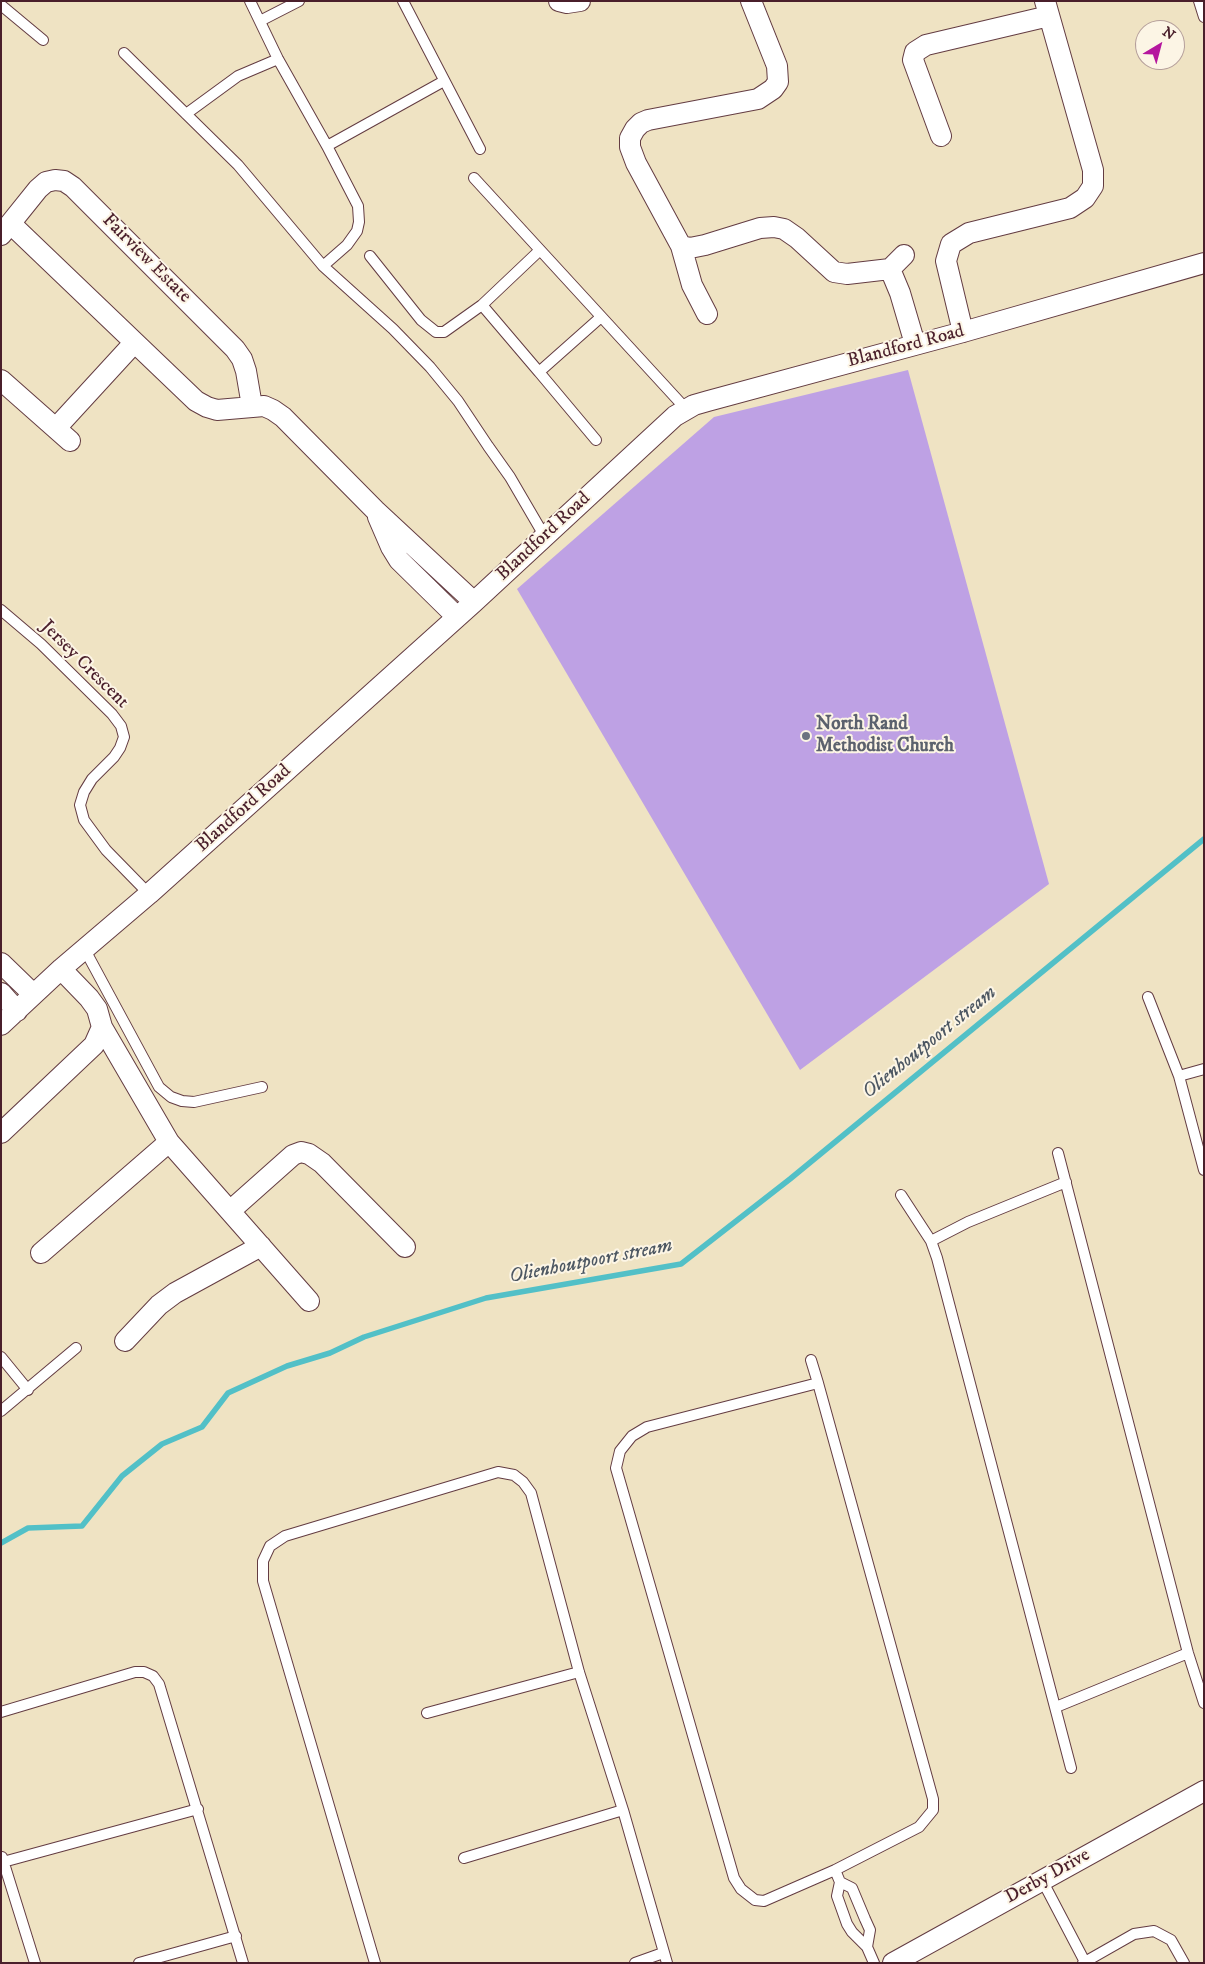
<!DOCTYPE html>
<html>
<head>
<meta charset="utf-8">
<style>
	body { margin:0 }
	#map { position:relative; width:1205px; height:1964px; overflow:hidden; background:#efe3c3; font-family:"IM FELL DW Pica",serif }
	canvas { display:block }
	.frame { position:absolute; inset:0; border:2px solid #4a1f2b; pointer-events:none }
	.north { position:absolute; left:1135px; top:20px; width:50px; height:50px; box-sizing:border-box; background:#fcf5e5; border:1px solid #b59f9b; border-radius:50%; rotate:37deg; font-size:14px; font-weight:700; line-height:20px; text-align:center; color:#4a1f2b }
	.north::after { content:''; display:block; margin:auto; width:18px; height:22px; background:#b5179e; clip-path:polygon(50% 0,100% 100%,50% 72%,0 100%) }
</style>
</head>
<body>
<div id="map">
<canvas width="1205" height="1964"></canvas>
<div class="frame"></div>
<div class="north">N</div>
</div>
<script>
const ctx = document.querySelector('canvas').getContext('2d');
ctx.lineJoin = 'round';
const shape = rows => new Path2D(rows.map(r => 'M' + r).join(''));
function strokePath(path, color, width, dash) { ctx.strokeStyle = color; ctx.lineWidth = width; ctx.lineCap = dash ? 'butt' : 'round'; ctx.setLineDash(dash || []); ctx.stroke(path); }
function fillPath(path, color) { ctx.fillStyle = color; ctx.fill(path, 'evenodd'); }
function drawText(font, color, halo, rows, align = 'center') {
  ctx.font = font + ' "IM FELL DW Pica",serif'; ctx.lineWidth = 4; ctx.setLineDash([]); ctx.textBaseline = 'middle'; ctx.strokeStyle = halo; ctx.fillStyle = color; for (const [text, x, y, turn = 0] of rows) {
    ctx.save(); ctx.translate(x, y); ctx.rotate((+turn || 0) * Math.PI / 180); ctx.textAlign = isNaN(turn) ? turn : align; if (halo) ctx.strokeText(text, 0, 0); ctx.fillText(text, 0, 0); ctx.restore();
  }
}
strokePath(shape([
	[1,1543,28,1528,82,1526,122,1476,162,1444,202,1427,228,1393,287,1366,330,1353,364,1337,486,1298,681,1264,790,1179,1204,839]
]), '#52c0c7', 5.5);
fillPath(shape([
	[908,370,1049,884,800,1070,517,589,714,417]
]), '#bea1e4');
const lane = shape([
	[250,1,278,59,327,146,358,206,359,222,357,231,347,245,323,266],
	[403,1,480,149],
	[1199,1,1204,17],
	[1,5,43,40],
	[260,21,299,1],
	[124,53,238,165,323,266,393,329,430,367,458,401,488,446,510,477,545,537],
	[186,114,238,76,278,59],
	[327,146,444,81],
	[474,178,686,409],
	[539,251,482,305,539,372],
	[370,256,421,320,436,332,444,332,482,305],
	[596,440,539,372,601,317],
	[1,610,41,644,112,714,121,726,124,737,120,748,114,757,92,779,84,792,80,805,84,820,106,850,149,894],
	[85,950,159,1087,171,1097,182,1101,194,1102,262,1087],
	[1148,997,1179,1076,1204,1170],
	[1179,1076,1204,1069],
	[1058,1153,1188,1653,1204,1703],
	[901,1195,931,1241,937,1258,1071,1768],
	[931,1241,968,1222,1066,1182],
	[1,1357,28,1390],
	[811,1360,818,1383,933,1799,933,1810,919,1827,835,1870,764,1901,755,1900,741,1889,734,1878,616,1468,620,1451,632,1436,647,1427,818,1383],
	[1,1411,76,1348],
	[1056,1707,1188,1653],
	[1,1712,135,1672,144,1672,153,1676,159,1684,243,1963],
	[427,1713,579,1672],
	[2,1857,35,1963],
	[464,1858,623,1810],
	[3,1862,198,1809],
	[835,1870,840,1882,837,1896,847,1924,852,1932,867,1947,874,1963],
	[1042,1880,1085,1962],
	[840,1882,852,1888,865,1919,870,1930,867,1947],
	[139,1963,236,1936],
	[375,1963,263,1581,263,1561,270,1546,285,1536,498,1472,514,1475,523,1482,531,1493,579,1672,623,1810,667,1963],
	[635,1963,663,1953],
	[1083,1963,1134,1934,1154,1931,1171,1940,1184,1963]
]);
const street = shape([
	[559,1,567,3,580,1],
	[941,136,913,60,915,52,926,45,1049,16],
	[11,224,196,401,207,407,217,410,264,406,273,410,283,417,375,510,474,602],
	[1,235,38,189,46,182,55,180,64,181,73,187,235,349,242,359,246,371,252,406],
	[681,246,690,248,705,245,760,228,774,227,784,229,797,238,834,272,847,274,890,269,904,255],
	[890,269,900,293,915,344],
	[707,314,692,285,681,246,636,163,630,147,630,138,635,129,641,123,648,120,758,99,773,89,778,82,777,66,751,1],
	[963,332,946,261,951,244,969,233,1070,208,1085,198,1093,186,1093,170,1045,1],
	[1,380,70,441],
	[56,428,134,343],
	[378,517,391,547,399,560,457,617],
	[1,963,33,994],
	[1,993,17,1011],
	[1,1025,61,969,149,894,474,602,675,416,694,405,708,401,963,332,1204,263],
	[1,1133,94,1045,102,1027,97,1009,89,998,61,969],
	[169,1142,309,1301],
	[230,1211,293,1155,301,1152,309,1154,322,1163,405,1247],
	[41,1253,169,1142,102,1027],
	[125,1341,159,1305,175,1293,261,1246],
	[893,1963,1204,1791]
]);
strokePath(lane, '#633c42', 12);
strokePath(street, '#633c42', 22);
strokePath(lane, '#fff', 10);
strokePath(street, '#fff', 20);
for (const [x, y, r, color] of [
	[806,736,5,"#6b7280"]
]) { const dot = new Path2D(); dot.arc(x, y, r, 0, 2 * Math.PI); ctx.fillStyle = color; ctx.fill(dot); strokePath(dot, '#fcf5e5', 2); }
drawText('19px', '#4a1f2b', '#fcf5e5', [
	["Fairview Estate",146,259,45],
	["Blandford Road",906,347,-15],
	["Blandford Road",544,537,-43],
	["Jersey Crescent",84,665,45],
	["Blandford Road",244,809,-42],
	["Derby Drive",1048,1877,-29]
]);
drawText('bold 19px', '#5b616d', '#fcf5e5', [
	["North Rand",816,725],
	["Methodist Church",816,747]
], 'left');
drawText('italic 20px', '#4d5762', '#fcf5e5', [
	["Olienhoutpoort stream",930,1043,-39],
	["Olienhoutpoort stream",591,1262,-11]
]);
</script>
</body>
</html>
